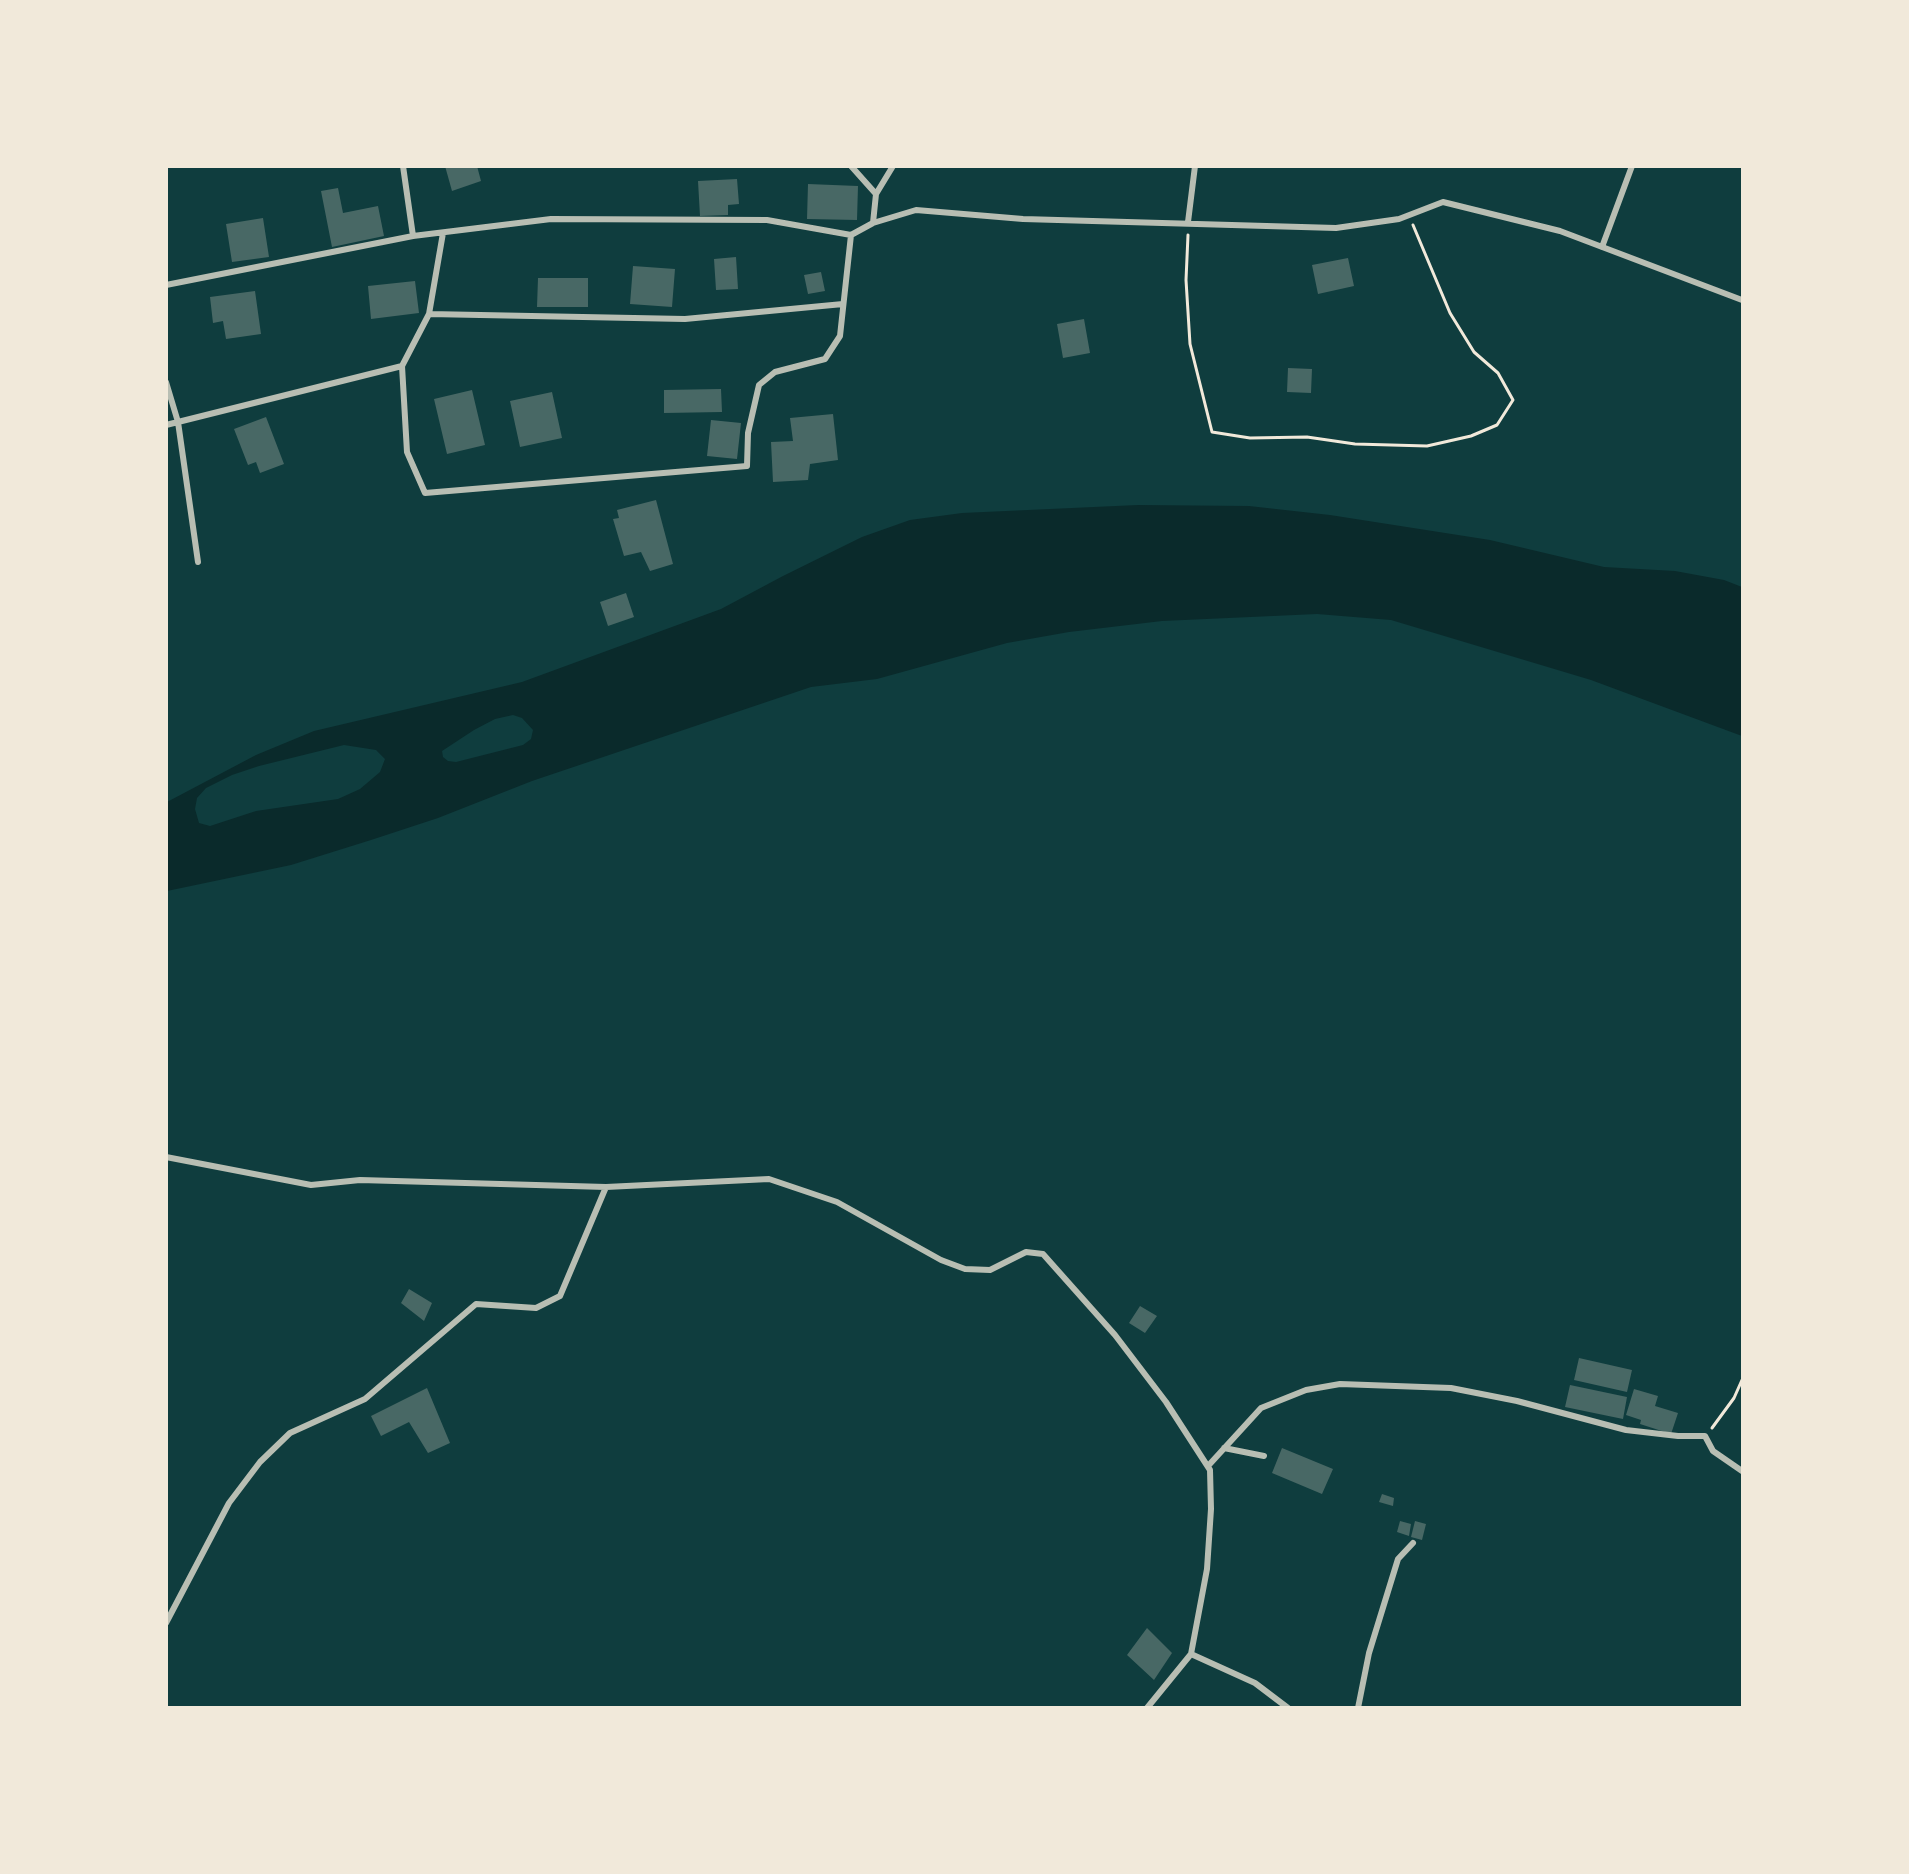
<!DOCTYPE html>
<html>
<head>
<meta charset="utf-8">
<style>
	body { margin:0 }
	#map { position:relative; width:1909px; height:1874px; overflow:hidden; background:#0f3d3e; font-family:Mulish,sans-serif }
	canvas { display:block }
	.frame { position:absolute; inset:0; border:168px solid #f1e9da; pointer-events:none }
</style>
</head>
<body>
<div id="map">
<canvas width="1909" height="1874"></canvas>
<div class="frame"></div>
</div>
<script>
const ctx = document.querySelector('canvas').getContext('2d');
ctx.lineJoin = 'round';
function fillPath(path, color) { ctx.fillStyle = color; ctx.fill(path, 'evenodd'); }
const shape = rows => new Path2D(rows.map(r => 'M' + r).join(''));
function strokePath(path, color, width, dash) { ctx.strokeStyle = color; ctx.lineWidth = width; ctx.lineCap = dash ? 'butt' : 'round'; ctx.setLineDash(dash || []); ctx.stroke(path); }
fillPath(shape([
	[1138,505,1249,506,1330,515,1490,540,1604,567,1675,571,1724,580,1742,587,1742,736,1591,680,1391,620,1317,614,1162,621,1069,632,1007,643,877,679,811,687,532,781,438,818,371,840,291,865,167,891,167,802,256,755,314,731,522,682,721,609,783,576,862,537,910,520,962,513],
	[513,715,522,718,533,730,531,739,523,745,456,762,448,761,443,757,442,751,474,730,495,719],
	[344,745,376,750,385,759,380,772,360,789,338,799,256,811,210,826,199,823,195,809,197,798,206,788,232,775,259,766]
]), '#0a2a2b');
fillPath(shape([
	[445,166,477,166,481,181,452,191],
	[737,179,739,204,728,205,728,215,700,216,698,181],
	[808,184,858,186,857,220,807,219],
	[338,188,343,213,378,206,384,236,332,247,321,191],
	[263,218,269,257,232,262,226,224],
	[736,257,738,289,716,290,714,259],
	[1348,258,1354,286,1318,294,1312,265],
	[633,266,675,269,672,307,630,304],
	[821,272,825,291,808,294,804,275],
	[538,278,588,278,588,307,537,307],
	[415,281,419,313,371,319,368,286],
	[255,291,261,334,226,339,223,321,213,323,210,297],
	[1084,319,1090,353,1063,358,1057,324],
	[1288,368,1312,369,1311,393,1287,392],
	[721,389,722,412,664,413,664,390],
	[472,390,485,445,447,454,434,399],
	[552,392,562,438,520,447,510,401],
	[833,414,838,460,810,464,808,480,773,482,771,442,793,441,790,418],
	[266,417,284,464,260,473,256,462,248,465,234,429],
	[711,420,741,423,737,459,707,456],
	[656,500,673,564,650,571,641,552,624,556,613,519,619,518,617,510],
	[626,593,634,617,608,626,600,602],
	[409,1289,432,1303,424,1321,401,1303],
	[1140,1306,1157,1316,1145,1333,1129,1323],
	[1579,1358,1632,1370,1627,1392,1574,1380],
	[1570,1385,1627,1397,1623,1419,1565,1407],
	[427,1388,450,1443,428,1453,409,1422,381,1436,371,1416],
	[1634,1389,1658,1396,1655,1406,1678,1413,1671,1434,1640,1424,1641,1420,1626,1415],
	[1282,1448,1333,1469,1322,1494,1272,1473],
	[1382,1494,1394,1498,1393,1506,1379,1502],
	[1400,1521,1411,1524,1409,1536,1397,1532],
	[1415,1521,1426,1524,1422,1540,1411,1537],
	[1147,1628,1172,1653,1154,1680,1127,1655]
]), '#486865');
strokePath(shape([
	[1188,235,1186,280,1190,344,1212,432,1250,438,1307,437,1355,444,1427,446,1471,436,1497,425,1513,400,1498,373,1474,352,1450,313,1413,225],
	[1712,1428,1734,1398,1742,1380]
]), '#f1e9da', 3);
strokePath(shape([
	[403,166,413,236],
	[876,194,893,166],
	[1188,222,1195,166],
	[873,223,916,210,1023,219,1336,228,1399,219,1443,202,1560,231,1742,300],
	[443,233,429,314,402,366,407,452,425,493,747,466,748,433,759,385,775,372,825,359,840,336,851,235,873,223,876,194,851,166],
	[1602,247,1632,166],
	[166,285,413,236,551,219,767,220,851,235],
	[429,314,685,319,843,304],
	[166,382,178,422,198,562],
	[166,425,402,366],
	[166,1157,311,1185,360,1180,606,1187,769,1179,837,1202,941,1260,965,1269,990,1270,1026,1252,1043,1254,1115,1335,1166,1402,1210,1470,1211,1509,1207,1569,1191,1654,1147,1708],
	[1224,1448,1264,1456],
	[1208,1466,1261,1408,1306,1390,1340,1384,1451,1388,1517,1401,1626,1430,1678,1436,1705,1436,1713,1451,1742,1471],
	[166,1623,229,1503,260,1462,290,1433,365,1399,476,1304,536,1308,560,1296,606,1187],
	[1191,1654,1255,1683,1288,1708],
	[1358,1708,1369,1653,1398,1559,1413,1543]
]), '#b8beb3', 6);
</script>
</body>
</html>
